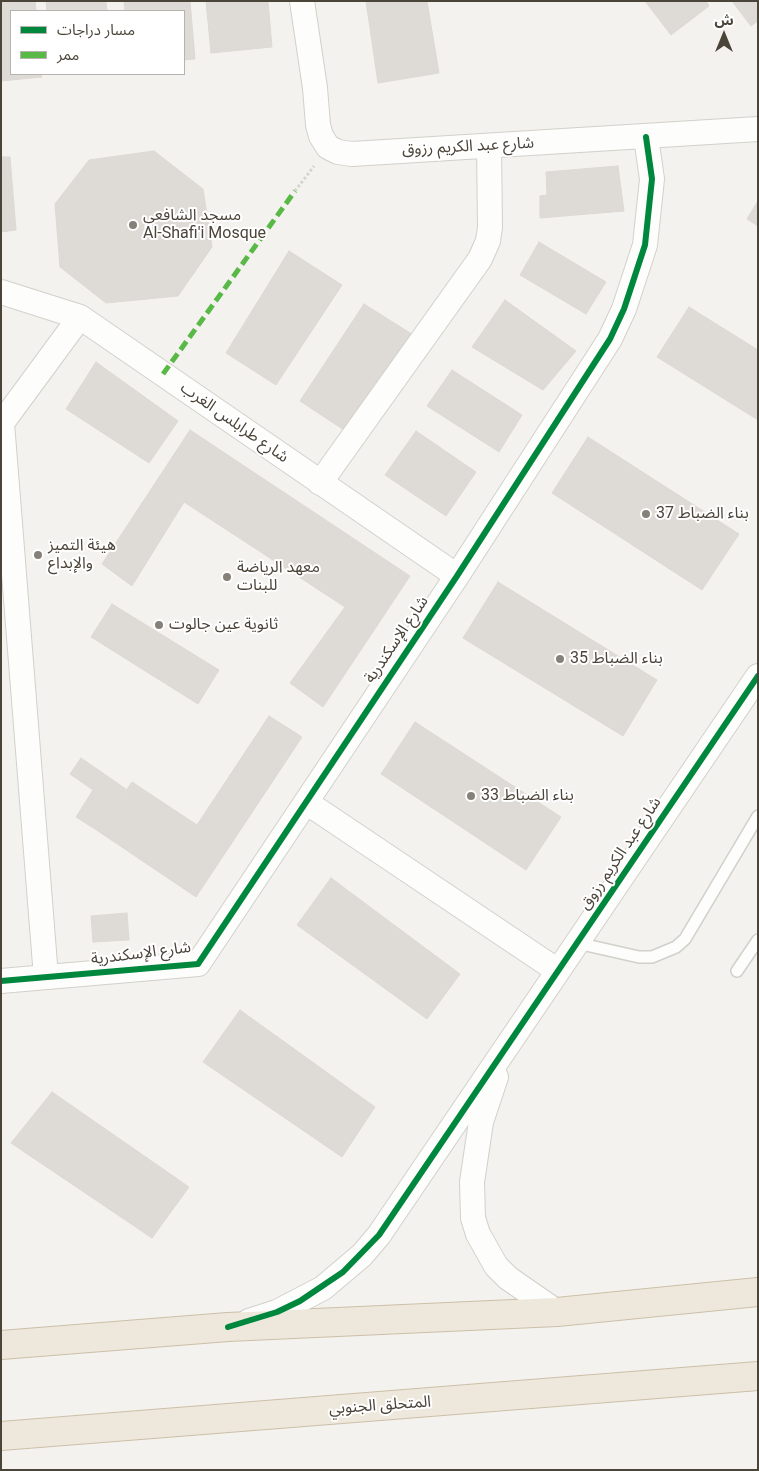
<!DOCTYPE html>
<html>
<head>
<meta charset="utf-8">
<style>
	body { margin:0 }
	#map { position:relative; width:759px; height:1471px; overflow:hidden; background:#f4f2ee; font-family:Roboto,"Noto Sans Arabic",sans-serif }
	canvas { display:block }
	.frame { position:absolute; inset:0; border:2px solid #4b4439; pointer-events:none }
	.legend { position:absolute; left:10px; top:10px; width:175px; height:65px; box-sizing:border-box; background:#fff; border:1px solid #b7b4b0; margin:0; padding:6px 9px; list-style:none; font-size:15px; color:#4b4439 }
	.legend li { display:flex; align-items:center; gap:10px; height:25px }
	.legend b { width:25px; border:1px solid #b7b4b0 }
	.north { position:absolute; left:699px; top:10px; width:50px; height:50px; -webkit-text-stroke:4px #fff; paint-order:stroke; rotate:0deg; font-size:14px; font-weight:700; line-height:20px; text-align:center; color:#4b4439 }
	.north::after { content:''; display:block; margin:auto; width:18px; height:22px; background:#4b4439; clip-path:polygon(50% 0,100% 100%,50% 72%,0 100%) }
</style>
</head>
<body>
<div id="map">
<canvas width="759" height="1471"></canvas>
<div class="frame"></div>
<ul class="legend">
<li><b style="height:6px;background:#00873e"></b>مسار دراجات</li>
<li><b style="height:6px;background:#58b947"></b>ممر</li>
</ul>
<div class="north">ش</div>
</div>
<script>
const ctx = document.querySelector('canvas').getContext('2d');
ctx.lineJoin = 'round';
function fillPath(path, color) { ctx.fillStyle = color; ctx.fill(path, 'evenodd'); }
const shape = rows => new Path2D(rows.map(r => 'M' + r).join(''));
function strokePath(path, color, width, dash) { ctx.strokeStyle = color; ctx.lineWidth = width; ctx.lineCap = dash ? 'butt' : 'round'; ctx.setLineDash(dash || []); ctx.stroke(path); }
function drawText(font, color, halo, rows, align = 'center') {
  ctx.font = font + ' Roboto,"Noto Sans Arabic",sans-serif'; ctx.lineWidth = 4; ctx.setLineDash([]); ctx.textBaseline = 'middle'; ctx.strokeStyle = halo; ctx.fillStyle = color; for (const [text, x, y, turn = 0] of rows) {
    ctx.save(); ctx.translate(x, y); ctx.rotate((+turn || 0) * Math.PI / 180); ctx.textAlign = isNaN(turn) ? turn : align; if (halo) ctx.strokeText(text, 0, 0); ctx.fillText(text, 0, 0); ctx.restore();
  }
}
const building = shape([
	[1,1,35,1,36,11,11,11,11,74,41,74,42,77,1,81,1,1],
	[106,1,107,11,47,11,46,1,106,1],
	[124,1,190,1,195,59,184,60,184,11,125,11,124,1],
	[206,1,268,1,272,47,211,53,206,1],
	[366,1,427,1,439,73,378,83,366,1],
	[645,1,706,1,709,6,671,35,645,1],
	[732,1,758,1,758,21,751,26,732,1],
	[154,151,203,189,212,247,178,296,106,303,60,267,55,204,89,160,154,151],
	[1,157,10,157,16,230,1,232,1,157],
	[618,166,624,211,540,218,540,196,547,195,546,172,618,166],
	[758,201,758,226,747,219,758,201],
	[539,242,606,282,586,314,520,275,539,242],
	[289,251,342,285,276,385,226,353,289,251],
	[505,300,576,351,543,390,472,347,505,300],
	[364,304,415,336,350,434,300,401,364,304],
	[689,307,758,350,758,420,657,357,689,307],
	[96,362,178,421,149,463,66,409,96,362],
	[452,370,522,415,499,452,427,406,452,370],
	[190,430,410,576,323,707,290,683,345,607,184,502,132,586,102,564,190,430],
	[416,431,476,472,446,516,385,475,416,431],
	[588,437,739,534,702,590,552,493,588,437],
	[498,582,657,680,623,736,463,638,498,582],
	[112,604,219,670,198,704,91,637,112,604],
	[269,716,302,737,196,897,98,831,132,782,197,825,269,716],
	[415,722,561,817,526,870,381,774,415,722],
	[81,758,126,789,98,831,76,817,93,790,70,774,81,758],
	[331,878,460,974,427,1019,297,925,331,878],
	[127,913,129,940,93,942,91,916,127,913],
	[240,1010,375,1107,342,1157,203,1062,240,1010],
	[52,1092,189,1187,152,1238,11,1143,52,1092]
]);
fillPath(building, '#dedbd6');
strokePath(building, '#dcd9d4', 1);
const lane = shape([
	[577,943,639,957,652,957,676,947,685,939,758,816],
	[737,971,758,940]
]);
const street = shape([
	[302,1,315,88,318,125,321,136,328,147,338,152,352,154,758,129],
	[1,292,80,317,457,576],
	[320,483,480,259,488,241,490,227,489,146],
	[306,802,558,971],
	[46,977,2,423,80,317],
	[1,981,198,964,457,576,610,339,624,309,645,245,652,179,646,137],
	[496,1077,481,1122,472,1182,473,1218,478,1234,496,1266,508,1278,557,1312],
	[249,1321,277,1312,323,1288,362,1255,379,1235,758,676]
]);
const highway = shape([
	[1,1345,228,1327,557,1312,758,1292],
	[1,1436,758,1376]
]);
strokePath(lane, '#d2d0cb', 14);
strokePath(street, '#d2d0cb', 26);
strokePath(highway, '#ccbfa9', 30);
strokePath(shape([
	[295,191,314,166]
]), '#d3d2cc', 3, [2.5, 2.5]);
strokePath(lane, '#fdfdfc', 11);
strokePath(street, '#fdfdfc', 24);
strokePath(highway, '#ede8db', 28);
strokePath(shape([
	[163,374,295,191]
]), '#58b947', 5, [10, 5]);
strokePath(shape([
	[1,981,198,964,457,576,610,339,624,309,645,245,652,179,646,137],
	[228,1327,277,1312,300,1301,343,1272,379,1235,758,676]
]), '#00873e', 6);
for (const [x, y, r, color] of [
	[133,225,5,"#868178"],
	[646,514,5,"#868178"],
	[38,555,5,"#868178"],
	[227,577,5,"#868178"],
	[159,625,5,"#868178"],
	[560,659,5,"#868178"],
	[471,796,5,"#868178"]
]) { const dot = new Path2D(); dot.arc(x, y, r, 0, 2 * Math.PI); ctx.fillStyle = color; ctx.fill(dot); strokePath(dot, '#fff', 2); }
drawText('16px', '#4b4439', '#fff', [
	["شارع عبد الكريم رزوق",468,147,-3],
	["شارع طرابلس الغرب",234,423,35],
	["شارع الإسكندرية",397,640,-56],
	["شارع عبد الكريم رزوق",621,854,-56],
	["شارع الإسكندرية",141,954,-7],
	["المتحلق الجنوبي",380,1406,-4]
]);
drawText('16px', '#4b4439', '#fff', [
	["مسجد الشافعي",143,216],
	["Al-Shafi'i Mosque",143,234],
	["بناء الضباط 37",656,514],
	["هيئة التميز",48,546],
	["والإبداع",48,564],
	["معهد الرياضة",237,568],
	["للبنات",237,586],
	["ثانوية عين جالوت",169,625],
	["بناء الضباط 35",570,659],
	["بناء الضباط 33",481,796]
], 'left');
</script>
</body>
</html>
